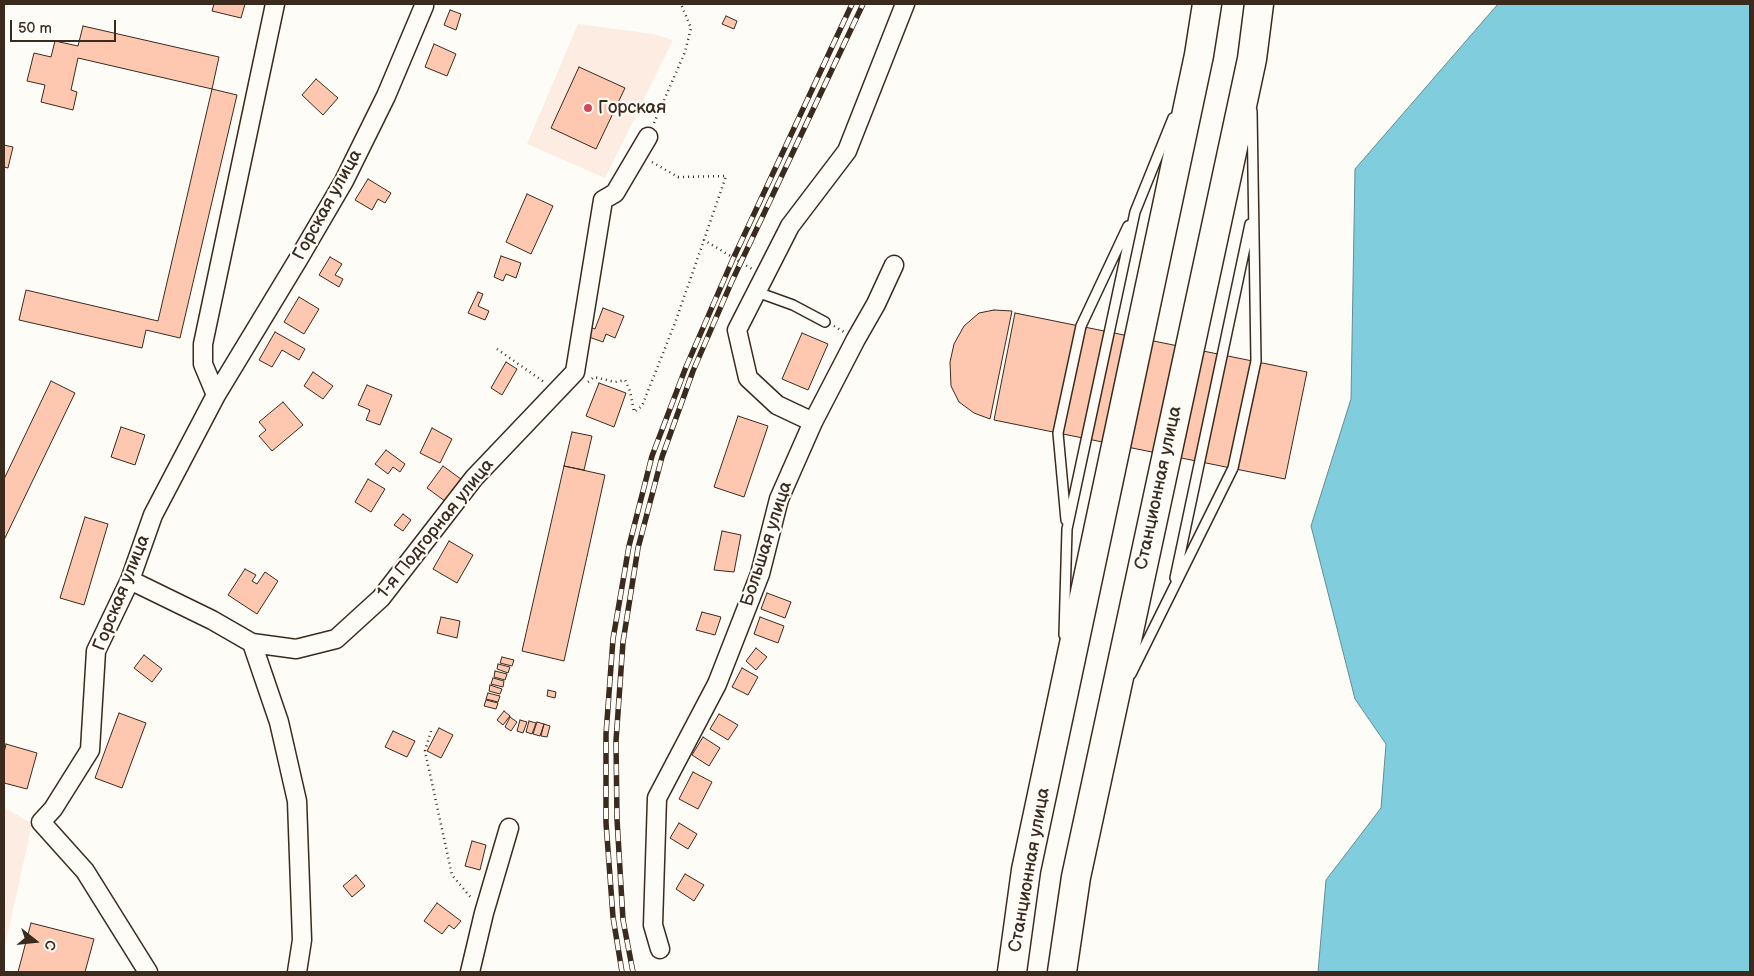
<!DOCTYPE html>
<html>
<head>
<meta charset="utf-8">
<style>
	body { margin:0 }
	#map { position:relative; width:1754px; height:976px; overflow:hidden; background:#fdfcf7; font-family:"Balsamiq Sans",sans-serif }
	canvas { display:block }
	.frame { position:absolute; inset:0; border:5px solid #3b2a1e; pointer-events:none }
	.north { position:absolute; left:10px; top:916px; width:50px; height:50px; -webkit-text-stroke:4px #fdfcf7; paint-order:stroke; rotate:106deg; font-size:14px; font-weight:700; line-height:20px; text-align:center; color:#3b2a1e }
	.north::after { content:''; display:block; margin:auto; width:18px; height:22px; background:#3b2a1e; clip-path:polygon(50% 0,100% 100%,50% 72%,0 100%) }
	.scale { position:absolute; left:10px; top:20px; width:106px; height:22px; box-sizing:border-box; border:2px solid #3b2a1e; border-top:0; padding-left:6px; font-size:15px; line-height:18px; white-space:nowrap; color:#3b2a1e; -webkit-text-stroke:4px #fdfcf7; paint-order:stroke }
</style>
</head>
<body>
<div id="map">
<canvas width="1754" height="976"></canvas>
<div class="frame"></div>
<div class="north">С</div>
<div class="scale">50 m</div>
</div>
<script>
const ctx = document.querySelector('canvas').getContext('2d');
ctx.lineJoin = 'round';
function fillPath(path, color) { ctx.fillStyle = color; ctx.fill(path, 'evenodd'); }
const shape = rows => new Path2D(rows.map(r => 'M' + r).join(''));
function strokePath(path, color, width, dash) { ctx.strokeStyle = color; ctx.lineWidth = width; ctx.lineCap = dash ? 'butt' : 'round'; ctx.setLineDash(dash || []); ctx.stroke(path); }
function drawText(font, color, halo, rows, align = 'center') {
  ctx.font = font + ' "Balsamiq Sans",sans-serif'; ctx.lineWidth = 4.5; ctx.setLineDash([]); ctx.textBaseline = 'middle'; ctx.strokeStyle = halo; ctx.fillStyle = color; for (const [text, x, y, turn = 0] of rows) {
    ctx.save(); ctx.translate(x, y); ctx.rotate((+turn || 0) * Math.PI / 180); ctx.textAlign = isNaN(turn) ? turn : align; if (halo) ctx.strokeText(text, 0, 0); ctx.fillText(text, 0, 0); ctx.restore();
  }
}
fillPath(shape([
	[578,24,654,34,673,40,605,178,527,144],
	[4,807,32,824,4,950]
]), '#fdece2');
const water = shape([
	[1498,4,1750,4,1750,972,1318,972,1326,880,1381,808,1386,744,1355,699,1311,526,1351,399,1355,169,1498,4]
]);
fillPath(water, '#80cedd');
strokePath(water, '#648c91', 1);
const building = shape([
	[214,4,245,4,241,18,212,11,214,4],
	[450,10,461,14,456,30,444,25,450,10],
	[726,16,737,21,734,29,722,24,726,16],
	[83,26,219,57,212,89,78,58,71,90,77,92,73,110,41,102,45,85,27,81,34,53,51,57,55,41,78,46,83,26],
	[434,44,456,54,447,76,425,67,434,44],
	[579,67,625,88,596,149,551,128,579,67],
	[316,79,338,98,323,115,302,95,316,79],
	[212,89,237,95,180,338,146,330,142,348,19,320,26,290,158,321,212,89],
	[4,145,13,147,8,168,4,167,4,145],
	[368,179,391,193,385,203,378,199,372,210,355,200,368,179],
	[527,194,553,206,531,254,506,242,527,194],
	[501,256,521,263,516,278,506,274,503,281,494,277,501,256],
	[330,257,342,264,335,275,343,279,339,287,319,275,330,257],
	[478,292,483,294,478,306,489,311,485,320,468,313,478,292],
	[299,297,319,309,304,334,284,322,299,297],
	[603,308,624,316,615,338,606,334,603,342,586,336,590,327,595,329,603,308],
	[994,310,1012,311,990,419,974,413,959,402,951,386,950,362,954,344,964,326,979,313,994,310],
	[1015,313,1307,372,1285,479,994,420,1015,313],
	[275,332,305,349,299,360,282,350,272,367,259,360,275,332],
	[802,333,828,344,808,390,782,379,802,333],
	[506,362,517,369,502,395,491,388,506,362],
	[313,372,333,386,323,399,304,386,313,372],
	[51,381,75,393,4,540,4,479,51,381],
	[599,383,626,393,614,427,586,416,599,383],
	[367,385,392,395,380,425,366,420,370,410,358,405,367,385],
	[283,402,303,425,272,451,259,436,266,430,259,422,283,402],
	[738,416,768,426,744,497,714,487,738,416],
	[121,427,145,435,135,465,111,457,121,427],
	[432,428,452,439,440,463,420,453,432,428],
	[572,432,592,436,584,470,564,466,572,432],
	[386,450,405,464,400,472,393,467,388,474,375,464,386,450],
	[443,466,465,482,449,504,427,488,443,466],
	[564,466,605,475,564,661,522,651,564,466],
	[368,479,385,489,371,512,355,502,368,479],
	[403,514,411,520,403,531,394,525,403,514],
	[85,517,108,524,84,605,60,598,85,517],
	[722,531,741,535,734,572,714,570,722,531],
	[449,541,473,555,457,583,433,569,449,541],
	[245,569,256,575,252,581,257,584,265,572,278,581,257,614,228,595,245,569],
	[767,593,791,602,785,618,761,609,767,593],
	[702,612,721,617,715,635,696,630,702,612],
	[441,617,460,621,457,638,437,633,441,617],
	[760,617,784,626,778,643,754,634,760,617],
	[756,648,767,657,756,670,746,661,756,648],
	[144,655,162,669,152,682,134,668,144,655],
	[502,657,514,660,512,666,500,663,502,657],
	[498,664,510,667,508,673,497,669,498,664],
	[742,668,758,677,748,695,732,687,742,668],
	[495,671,507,674,505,680,494,677,495,671],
	[493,678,504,681,503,687,491,684,493,678],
	[490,685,502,689,500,694,489,691,490,685],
	[548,690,556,692,555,698,547,696,548,690],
	[488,693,500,696,498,702,486,699,488,693],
	[486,700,498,703,496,709,484,706,486,700],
	[504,711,510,716,503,725,497,720,504,711],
	[119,713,146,723,122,788,95,778,119,713],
	[719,714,738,725,728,740,710,729,719,714],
	[510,717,517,722,511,731,505,727,510,717],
	[520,720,527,722,523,733,517,731,520,720],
	[529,721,536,723,532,734,526,732,529,721],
	[537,722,544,724,540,736,533,734,537,722],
	[544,724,550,726,547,737,541,736,544,724],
	[439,728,453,735,441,758,427,751,439,728],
	[393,731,415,741,407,757,385,747,393,731],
	[703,737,720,748,709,766,692,755,703,737],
	[6,744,37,753,27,789,4,783,4,753,6,744],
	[693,772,712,782,698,809,679,799,693,772],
	[679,823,697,834,688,849,670,838,679,823],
	[472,841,486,845,480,870,465,866,472,841],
	[685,874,704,885,694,901,676,889,685,874],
	[356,875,365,886,352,897,343,886,356,875],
	[437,903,461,921,454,929,449,925,442,934,424,921,437,903],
	[31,923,94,939,85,972,18,972,31,923]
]);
fillPath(building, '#fec8b0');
strokePath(building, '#3b2a1e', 1);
const service = shape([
	[757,292,793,305,825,322],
	[1066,520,1058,433,1081,326,1128,226],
	[1175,578,1250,224],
	[1064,635,1067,529,1135,212,1173,118],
	[1131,674,1233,468,1256,361,1252,111]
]);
const minor = shape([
	[216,395,299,258,344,181,386,96,424,6],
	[813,422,777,405,748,378,737,330,790,226,847,151,905,4],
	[130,580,212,620,252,643,296,649,336,639,381,598,474,478,575,372,603,200,615,193,648,137],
	[252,643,279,722,297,801,302,940,297,972],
	[660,949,653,925,657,798,717,684,760,574,779,499,813,422,856,339,876,304,894,265],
	[148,972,85,871,41,822,53,809,90,750,96,651,130,580,153,515,216,395,203,364,203,344,275,4],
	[470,972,484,913,509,828]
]);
const primary = shape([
	[1012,972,1026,870,1199,55,1207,4],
	[1062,972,1076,877,1252,59,1259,4]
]);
strokePath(service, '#3b2a1e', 12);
strokePath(minor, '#3b2a1e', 21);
strokePath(primary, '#3b2a1e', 31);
strokePath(shape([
	[654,123,685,52,691,28,681,4],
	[652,162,678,177,726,176,704,240,752,269],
	[834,326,844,332],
	[497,349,544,382],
	[588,382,594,377,615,382,625,380,630,391,634,412,642,406,675,323,704,240],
	[431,731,425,751,452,875,472,899]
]), '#3b2a1e', 2.5, [1, 4]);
strokePath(service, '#fdfcf7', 9);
strokePath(minor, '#fdfcf7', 18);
strokePath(primary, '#fdfcf7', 28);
const rail = shape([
	[622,972,613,917,606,823,606,734,613,639,629,546,652,456,686,367,733,259,852,4],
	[633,972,623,920,617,819,616,741,623,642,638,548,662,457,693,371,732,281,863,4]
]);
strokePath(rail, '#3b2a1e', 5.5);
strokePath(rail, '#fdfcf7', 4, [11]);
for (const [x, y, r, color] of [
	[588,108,5,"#d1495b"]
]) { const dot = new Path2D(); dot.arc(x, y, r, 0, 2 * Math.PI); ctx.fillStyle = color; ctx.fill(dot); strokePath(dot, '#fdfcf7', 2); }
drawText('18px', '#3b2a1e', '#fdfcf7', [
	["Горская",598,108]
], 'left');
drawText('18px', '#3b2a1e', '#fdfcf7', [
	["Горская улица",328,205,-61],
	["Станционная улица",1159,488,-78],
	["1-я Подгорная улица",436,529,-51],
	["Большая улица",767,544,-72],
	["Горская улица",122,593,-68],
	["Станционная улица",1030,870,-80]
]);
</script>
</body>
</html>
